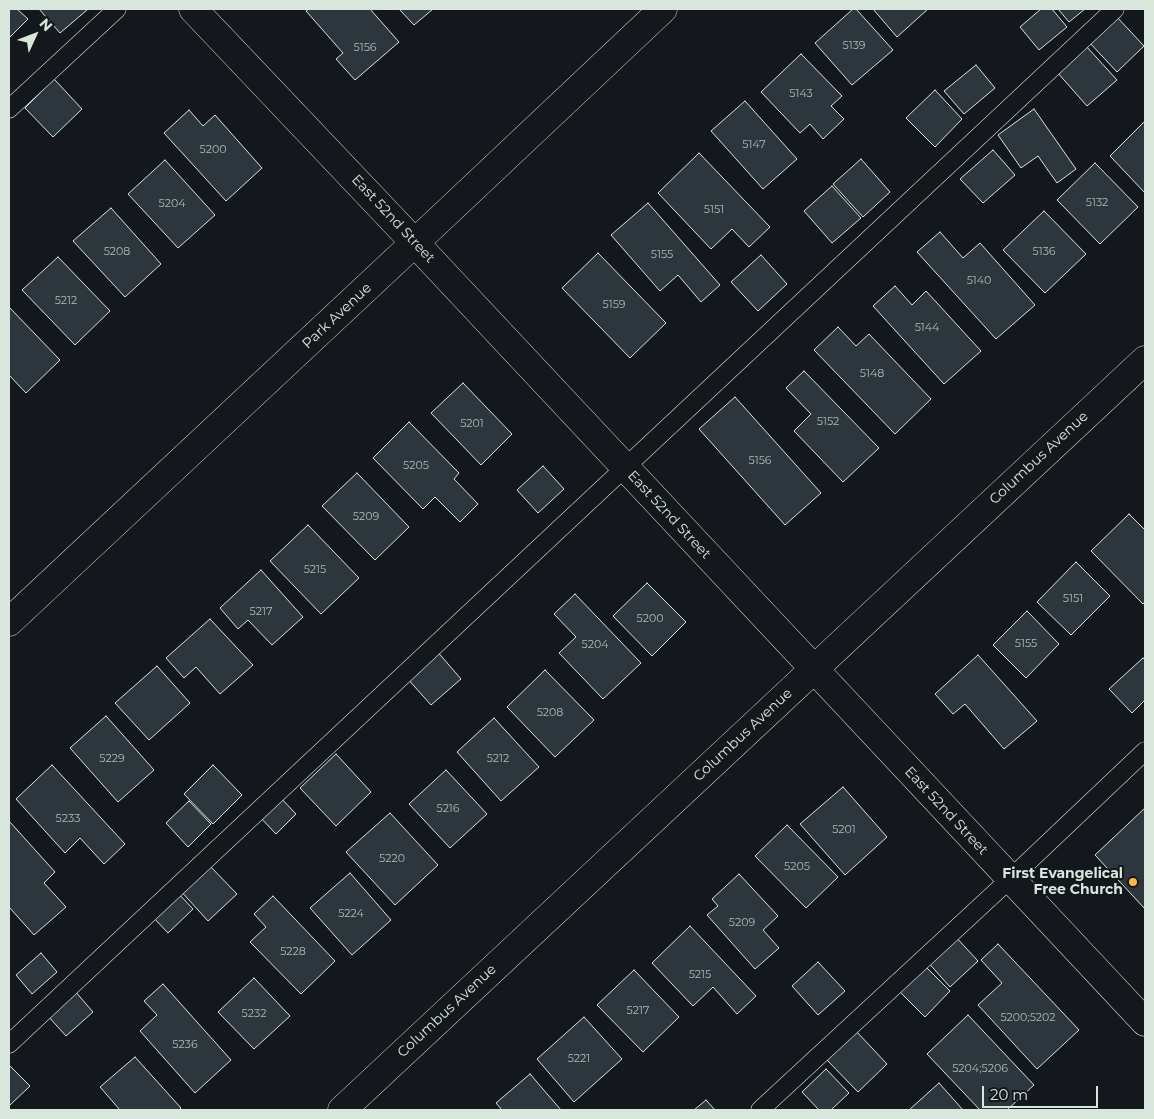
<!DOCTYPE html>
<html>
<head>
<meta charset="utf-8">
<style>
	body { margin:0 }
	#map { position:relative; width:1154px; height:1119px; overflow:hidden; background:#14181c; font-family:Montserrat,sans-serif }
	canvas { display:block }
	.frame { position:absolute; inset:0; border:10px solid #d8e6dc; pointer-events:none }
	.north { position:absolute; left:10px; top:10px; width:50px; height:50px; -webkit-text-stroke:4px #14181c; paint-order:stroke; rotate:47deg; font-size:14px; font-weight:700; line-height:20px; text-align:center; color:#d8e6dc }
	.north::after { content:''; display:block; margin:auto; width:18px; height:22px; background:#d8e6dc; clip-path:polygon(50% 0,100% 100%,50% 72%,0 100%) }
	.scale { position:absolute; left:982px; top:1086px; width:116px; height:22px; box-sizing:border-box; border:2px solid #d8e6dc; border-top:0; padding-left:6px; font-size:15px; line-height:18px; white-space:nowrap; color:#d8e6dc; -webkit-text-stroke:4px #14181c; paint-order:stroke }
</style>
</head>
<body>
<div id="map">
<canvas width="1154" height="1119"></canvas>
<div class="frame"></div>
<div class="north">N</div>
<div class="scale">20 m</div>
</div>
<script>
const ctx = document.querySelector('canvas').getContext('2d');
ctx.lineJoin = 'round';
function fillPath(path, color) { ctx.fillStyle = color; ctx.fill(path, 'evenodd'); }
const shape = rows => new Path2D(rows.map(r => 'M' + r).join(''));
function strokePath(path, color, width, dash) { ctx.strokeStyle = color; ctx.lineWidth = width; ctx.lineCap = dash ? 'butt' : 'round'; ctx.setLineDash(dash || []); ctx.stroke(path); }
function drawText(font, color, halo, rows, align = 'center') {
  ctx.font = font + ' Montserrat,sans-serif'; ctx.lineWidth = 4; ctx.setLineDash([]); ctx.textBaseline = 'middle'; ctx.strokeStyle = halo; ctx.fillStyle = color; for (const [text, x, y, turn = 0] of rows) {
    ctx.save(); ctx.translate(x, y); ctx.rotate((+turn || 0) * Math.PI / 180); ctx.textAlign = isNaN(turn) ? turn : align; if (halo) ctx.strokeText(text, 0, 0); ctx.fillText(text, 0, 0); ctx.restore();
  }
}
const building = shape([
	[9,9,17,9,28,19,9,38,9,9],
	[39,9,86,9,87,10,60,33,39,9],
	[309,9,370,9,399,42,355,80,336,59,343,53,306,11,309,9],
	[399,9,433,9,414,25,399,9],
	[853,9,856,9,893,50,852,85,815,43,853,9],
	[873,9,928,9,897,37,873,9],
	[1041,9,1052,9,1067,27,1039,50,1020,27,1041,9],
	[1058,9,1085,9,1069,22,1058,9],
	[1115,15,1144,46,1117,72,1088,41,1115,15],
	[1086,46,1117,80,1087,106,1057,72,1086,46],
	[801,54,842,96,831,106,844,119,823,139,810,124,800,133,761,92,801,54],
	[976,65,995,88,964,114,944,91,976,65],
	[54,79,82,109,53,137,25,108,54,79],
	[935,90,962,119,935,147,906,118,935,90],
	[745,101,797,159,763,189,711,131,745,101],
	[1034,109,1076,169,1057,183,1038,156,1021,168,998,135,1034,109],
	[189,110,203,126,215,115,262,168,226,201,164,133,189,110],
	[1145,121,1145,193,1110,156,1145,121],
	[993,150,1015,175,983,203,960,179,993,150],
	[699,153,770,227,749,247,732,229,711,249,658,193,699,153],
	[861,159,890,192,863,217,833,184,861,159],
	[165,160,215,215,178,248,128,194,165,160],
	[1095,163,1138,207,1100,244,1057,200,1095,163],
	[832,186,861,218,832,243,804,211,832,186],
	[648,203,720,285,701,302,678,275,660,291,611,235,648,203],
	[111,208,161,264,125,297,73,241,111,208],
	[1044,211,1086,254,1045,293,1003,250,1044,211],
	[940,232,963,258,980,243,1035,305,996,339,917,252,940,232],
	[598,253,666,323,630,358,562,288,598,253],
	[761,255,787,284,758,311,731,282,761,255],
	[58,257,110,311,75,345,22,290,58,257],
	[895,286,912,305,926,291,981,351,944,384,873,306,895,286],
	[9,307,60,360,26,393,9,375,9,307],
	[838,327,856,346,869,334,931,399,895,434,814,350,838,327],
	[804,371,879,448,843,482,794,431,811,414,786,388,804,371],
	[463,383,512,434,481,465,431,413,463,383],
	[735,397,821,493,785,525,699,429,735,397],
	[409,422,459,473,454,479,478,504,460,522,435,497,423,509,373,458,409,422],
	[543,466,564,489,538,513,517,490,543,466],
	[357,473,409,527,375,560,322,506,357,473],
	[1129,514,1145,530,1145,602,1143,604,1091,551,1129,514],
	[308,525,359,578,321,614,270,561,308,525],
	[1076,562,1110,596,1071,635,1037,602,1076,562],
	[261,570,303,617,272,645,248,620,238,629,220,608,261,570],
	[647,583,686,622,652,656,613,616,647,583],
	[575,594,641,663,603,699,559,653,576,637,554,614,575,594],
	[1027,611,1059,644,1026,678,993,645,1027,611],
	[210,619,253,665,220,694,196,667,184,678,166,658,210,619],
	[436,650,461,679,431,705,406,677,436,650],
	[978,655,1037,721,1004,749,965,704,953,714,935,694,978,655],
	[1143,658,1145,660,1145,700,1132,713,1109,689,1143,658],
	[157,666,190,703,149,740,115,703,157,666],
	[545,670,594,720,555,757,507,707,545,670],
	[106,716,154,770,118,802,70,748,106,716],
	[494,718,539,767,501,801,457,752,494,718],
	[336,754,371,792,336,826,300,788,336,754],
	[52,765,125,844,104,864,80,838,65,853,16,799,52,765],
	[213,765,242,795,213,824,184,794,213,765],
	[446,770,487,814,450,848,409,804,446,770],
	[843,787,887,837,845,875,800,824,843,787],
	[277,794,296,814,276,834,257,814,277,794],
	[189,801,211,824,188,847,166,823,189,801],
	[1145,808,1145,909,1095,855,1145,808],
	[390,813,438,865,395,905,346,852,390,813],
	[9,821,55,872,44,883,66,907,34,935,9,907,9,821],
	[787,825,838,877,806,908,755,856,787,825],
	[207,863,237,894,208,921,179,889,207,863],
	[350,873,391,920,352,955,310,908,350,873],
	[739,874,778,916,763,930,779,948,755,969,707,915,718,906,712,899,739,874],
	[177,892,193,909,168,933,151,915,177,892],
	[273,896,335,961,301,994,250,942,266,927,254,914,273,896],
	[690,926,756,996,737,1014,713,987,693,1006,652,963,690,926],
	[954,935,978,961,950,987,926,960,954,935],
	[998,944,1079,1030,1037,1069,978,1005,1002,983,981,960,998,944],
	[41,953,57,972,32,994,16,975,41,953],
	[818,962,845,991,818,1015,792,986,818,962],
	[923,964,950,991,925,1017,898,990,923,964],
	[634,970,679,1017,643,1052,597,1005,634,970],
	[254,978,290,1016,254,1049,218,1012,254,978],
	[163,984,231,1060,195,1093,140,1031,157,1015,144,1001,163,984],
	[74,990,93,1012,66,1036,47,1015,74,990],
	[968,1015,1034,1085,1007,1110,980,1110,927,1054,968,1015],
	[584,1017,622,1059,574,1102,537,1059,584,1017],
	[855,1030,887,1064,858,1092,825,1058,855,1030],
	[135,1057,181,1108,179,1110,120,1110,100,1087,135,1057],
	[9,1065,30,1086,9,1106,9,1065],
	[826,1069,849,1093,831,1110,819,1110,802,1092,826,1069],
	[530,1074,561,1110,502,1110,496,1103,530,1074],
	[939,1083,963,1110,909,1110,939,1083],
	[706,1100,715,1110,694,1110,706,1100]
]);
fillPath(building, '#2c363c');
strokePath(building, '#d8e6dc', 1);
const service = shape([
	[9,109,117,9],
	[9,1044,1115,9],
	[760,1110,1010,879,1145,751]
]);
const minor = shape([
	[193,9,415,243,1145,1022],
	[9,622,439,220,663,9],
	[342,1110,1145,360]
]);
strokePath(service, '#d8e6dc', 19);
strokePath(minor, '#d8e6dc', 29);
strokePath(service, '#14181c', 18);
strokePath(minor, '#14181c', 28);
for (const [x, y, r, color] of [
	[1133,882,5,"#ffb74d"]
]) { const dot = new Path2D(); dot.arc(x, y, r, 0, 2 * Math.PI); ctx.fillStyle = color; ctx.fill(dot); strokePath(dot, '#14181c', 2); }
drawText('11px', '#adbab4', null, [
	["5139",854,46],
	["5156",365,48],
	["5143",801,94],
	["5147",754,145],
	["5200",213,150],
	["5132",1097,203],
	["5204",172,204],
	["5151",714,210],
	["5208",117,252],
	["5136",1044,252],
	["5155",662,255],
	["5140",979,281],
	["5212",66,301],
	["5159",614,305],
	["5144",927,328],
	["5148",872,374],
	["5152",828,422],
	["5201",472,424],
	["5156",760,461],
	["5205",416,466],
	["5209",366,517],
	["5215",315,570],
	["5151",1073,599],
	["5217",261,612],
	["5200",650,619],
	["5155",1026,644],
	["5204",595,645],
	["5208",550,713],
	["5229",112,759],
	["5212",498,759],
	["5216",448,809],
	["5233",68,819],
	["5201",844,830],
	["5220",392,859],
	["5205",797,867],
	["5224",351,914],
	["5209",742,923],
	["5228",293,952],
	["5215",700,975],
	["5217",638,1011],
	["5232",254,1014],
	["5200;5202",1028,1018],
	["5236",185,1045],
	["5221",579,1059],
	["5204;5206",980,1069]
]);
drawText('14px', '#d8e6dc', '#14181c', [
	["East 52nd Street",393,219,47],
	["Park Avenue",337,316,-43],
	["Columbus Avenue",1039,458,-43],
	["East 52nd Street",669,515,47],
	["Columbus Avenue",743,735,-43],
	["East 52nd Street",946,811,47],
	["Columbus Avenue",447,1011,-43]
]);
drawText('bold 14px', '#d8e6dc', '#14181c', [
	["First Evangelical",1123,874],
	["Free Church",1123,890]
], 'right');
</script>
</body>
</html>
